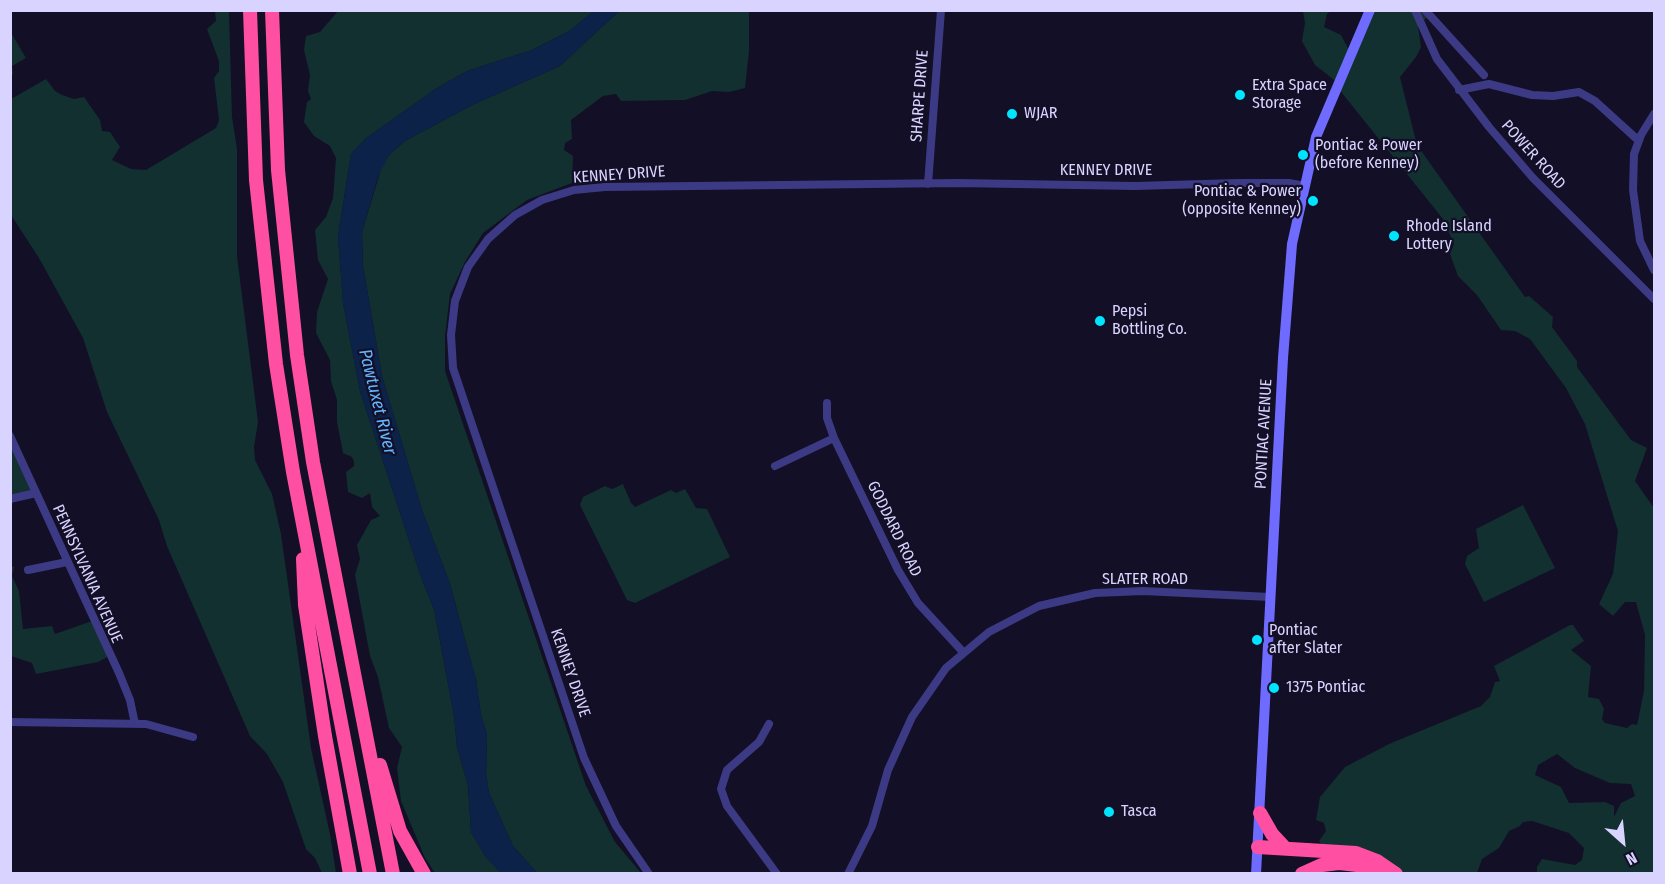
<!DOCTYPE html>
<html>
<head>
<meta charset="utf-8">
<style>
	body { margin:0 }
	#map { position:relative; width:1665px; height:884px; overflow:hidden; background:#130f26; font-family:"Fira Sans Condensed",sans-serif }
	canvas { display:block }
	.frame { position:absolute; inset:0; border:12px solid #d9d4ff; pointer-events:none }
	.north { position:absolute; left:1593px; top:812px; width:60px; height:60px; -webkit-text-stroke:4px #130f26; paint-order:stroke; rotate:153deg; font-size:16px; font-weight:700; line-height:24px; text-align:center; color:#d9d4ff }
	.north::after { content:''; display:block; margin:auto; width:21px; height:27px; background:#d9d4ff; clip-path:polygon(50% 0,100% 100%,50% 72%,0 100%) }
</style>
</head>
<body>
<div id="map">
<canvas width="1665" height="884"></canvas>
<div class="frame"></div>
<div class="north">N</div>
</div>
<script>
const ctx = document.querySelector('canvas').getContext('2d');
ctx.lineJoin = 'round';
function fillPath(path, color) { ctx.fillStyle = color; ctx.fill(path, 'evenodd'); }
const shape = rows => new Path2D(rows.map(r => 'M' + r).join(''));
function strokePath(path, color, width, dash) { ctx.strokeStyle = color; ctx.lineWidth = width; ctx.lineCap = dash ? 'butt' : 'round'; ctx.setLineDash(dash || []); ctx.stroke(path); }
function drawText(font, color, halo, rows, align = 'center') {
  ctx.font = font + ' "Fira Sans Condensed",sans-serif'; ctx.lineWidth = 4.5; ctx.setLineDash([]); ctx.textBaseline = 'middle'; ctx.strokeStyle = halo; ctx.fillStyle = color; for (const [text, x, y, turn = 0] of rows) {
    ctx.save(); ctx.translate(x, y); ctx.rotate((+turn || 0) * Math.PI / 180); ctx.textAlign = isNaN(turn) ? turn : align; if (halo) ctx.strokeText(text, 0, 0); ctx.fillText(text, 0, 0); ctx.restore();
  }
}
fillPath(shape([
	[215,11,229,11,232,117,237,149,237,256,258,422,254,447,255,460,272,494,281,534,311,748,330,834,336,873,322,873,315,858,306,849,283,782,267,754,250,736,167,546,159,520,107,412,83,338,39,258,11,215,11,99,46,79,55,91,62,95,74,99,84,97,100,120,102,131,110,132,120,147,112,160,131,169,146,170,216,128,219,120,214,78,219,71,219,61,207,29,216,21],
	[338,11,594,11,569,31,532,50,467,71,437,88,365,139,351,154,338,236,343,303,360,391,422,580,434,609,454,716,457,747,468,786,471,832,485,856,501,873,435,873,425,858,401,801,397,768,402,747,389,728,378,677,370,656,355,575,360,559,357,545,371,520,380,516,372,507,370,493,362,498,348,492,346,472,354,466,354,462,352,457,343,453,337,422,337,400,331,381,330,360,316,333,317,312,328,279,318,260,315,230,326,217,333,198,336,158,330,146,314,136,304,122,307,102,311,99,308,91,310,75,304,50,306,36,320,32],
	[619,11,749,11,749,51,745,88,729,92,712,91,685,100,621,101,616,94,603,96,571,120,572,139,565,143,564,150,573,156,572,183,527,200,483,233,465,262,450,294,445,336,445,371,586,786,615,842,641,873,537,873,513,846,489,793,486,774,487,735,481,715,476,680,450,584,422,510,382,376,363,266,362,232,382,166,389,155,405,141,474,104,560,66],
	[1303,11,1331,11,1327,14,1324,27,1341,35,1351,54,1370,11,1425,11,1429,15,1418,27,1421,47,1416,57,1400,77,1417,145,1525,297,1529,296,1553,317,1552,327,1577,361,1577,367,1631,440,1647,448,1635,481,1654,508,1654,873,1537,873,1537,867,1542,859,1575,865,1582,860,1584,848,1569,833,1532,821,1523,822,1520,826,1509,831,1499,848,1482,859,1477,873,1395,873,1324,848,1319,841,1326,831,1324,823,1316,820,1320,797,1345,767,1389,744,1481,706,1490,697,1495,682,1500,681,1494,666,1570,625,1573,625,1584,641,1571,650,1591,666,1588,697,1599,699,1604,709,1602,719,1605,723,1627,728,1632,724,1637,725,1644,691,1645,635,1636,602,1625,602,1613,616,1599,604,1613,574,1618,531,1585,424,1566,388,1530,339,1515,331,1501,330,1477,295,1458,276,1450,254,1454,244,1443,219,1338,88,1338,83,1315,65,1302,41,1305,23],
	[1557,754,1575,768,1610,783,1631,784,1635,796,1621,803,1614,817,1614,806,1605,802,1569,803,1561,787,1535,775,1538,765],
	[10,31,26,58,12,66,13,74,11,76],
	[10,439,35,492,10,499],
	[623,484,631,503,635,507,671,490,676,493,685,489,696,508,707,509,730,557,635,603,627,600,580,505,583,497,605,486,612,489],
	[1523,505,1555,568,1484,602,1465,564,1467,556,1479,548,1476,529],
	[11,566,14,567,12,576,19,591,23,629,52,626,55,634,92,621,109,656,98,662,36,674,32,663,11,656]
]), '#12302f');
fillPath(shape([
	[594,11,619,11,560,66,474,104,405,141,389,155,378,177,362,232,363,266,382,376,422,510,450,584,476,680,481,715,487,735,486,775,489,793,513,846,537,873,501,873,485,856,471,832,468,786,457,747,454,716,434,609,422,580,360,391,343,303,338,236,351,154,365,139,437,88,467,71,532,50,569,31]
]), '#0c2248');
strokePath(shape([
	[1415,10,1437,59,1489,127,1533,178,1654,299],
	[1425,10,1484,75],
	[1459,90,1489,84,1532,95,1553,96,1579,92,1595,101,1639,141],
	[1654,114,1641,135,1634,154,1633,190,1640,241,1654,270],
	[928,184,941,10],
	[827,403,827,418,834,438,898,570,918,603,963,652],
	[10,436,119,673,130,700,135,724],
	[775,466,834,438],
	[10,499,36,493],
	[28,570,67,562],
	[10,722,146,724,193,737],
	[769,724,759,742,727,770,721,789,727,806,777,874],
	[649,874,616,826,584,758,453,368,451,335,455,301,468,267,488,239,515,215,542,200,574,190,605,187,958,183,1135,186,1238,183,1289,183,1305,186],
	[848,874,872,826,888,770,912,717,946,668,989,632,1039,606,1095,593,1143,591,1270,597]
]), '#3d3a85', 8);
strokePath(shape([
	[1256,874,1283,358,1292,244,1316,137,1370,10]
]), '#6f6bff', 10);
strokePath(shape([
	[250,10,256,180,276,364,293,472,370,874],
	[272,10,278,170,297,355,313,462,393,874],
	[303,559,305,605,325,736,350,874],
	[380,765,400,831,424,874],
	[1260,813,1272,834,1285,848],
	[1258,847,1356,853,1377,861,1396,874],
	[1302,874,1322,865,1339,863,1357,865,1377,874]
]), '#ff4fa3', 14);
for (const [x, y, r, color] of [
	[1240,95,6,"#00e5ff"],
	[1012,114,6,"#00e5ff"],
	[1303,155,6,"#00e5ff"],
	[1313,201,6,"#00e5ff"],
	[1394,236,6,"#00e5ff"],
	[1100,321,6,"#00e5ff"],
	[1257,640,6,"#00e5ff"],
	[1274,688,6,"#00e5ff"],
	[1109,812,6,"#00e5ff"]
]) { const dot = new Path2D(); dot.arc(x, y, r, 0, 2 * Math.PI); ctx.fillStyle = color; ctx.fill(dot); strokePath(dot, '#130f26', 2); }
drawText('16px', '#d9d4ff', '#130f26', [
	["Extra Space",1252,86],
	["Storage",1252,104],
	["WJAR",1024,114],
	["Pontiac & Power",1315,146],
	["(before Kenney)",1315,164],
	["Pontiac & Power",1301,192,"right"],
	["(opposite Kenney)",1301,210,"right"],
	["Rhode Island",1406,227],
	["Lottery",1406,245],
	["Pepsi",1112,312],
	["Bottling Co.",1112,330],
	["Pontiac",1269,631],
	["after Slater",1269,649],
	["1375 Pontiac",1286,688],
	["Tasca",1121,812]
], 'left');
drawText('16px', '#d9d4ff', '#130f26', [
	["SHARPE DRIVE",920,96,-86],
	["POWER ROAD",1533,155,48],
	["KENNEY DRIVE",1106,171],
	["KENNEY DRIVE",619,175,-4],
	["PONTIAC AVENUE",1264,434,-87],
	["GODDARD ROAD",894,529,64],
	["PENNSYLVANIA AVENUE",87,574,66],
	["SLATER ROAD",1145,580],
	["KENNEY DRIVE",570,673,71]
]);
drawText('italic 18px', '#62b6ff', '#130f26', [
	["Pawtuxet River",377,402,76]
]);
</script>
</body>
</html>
